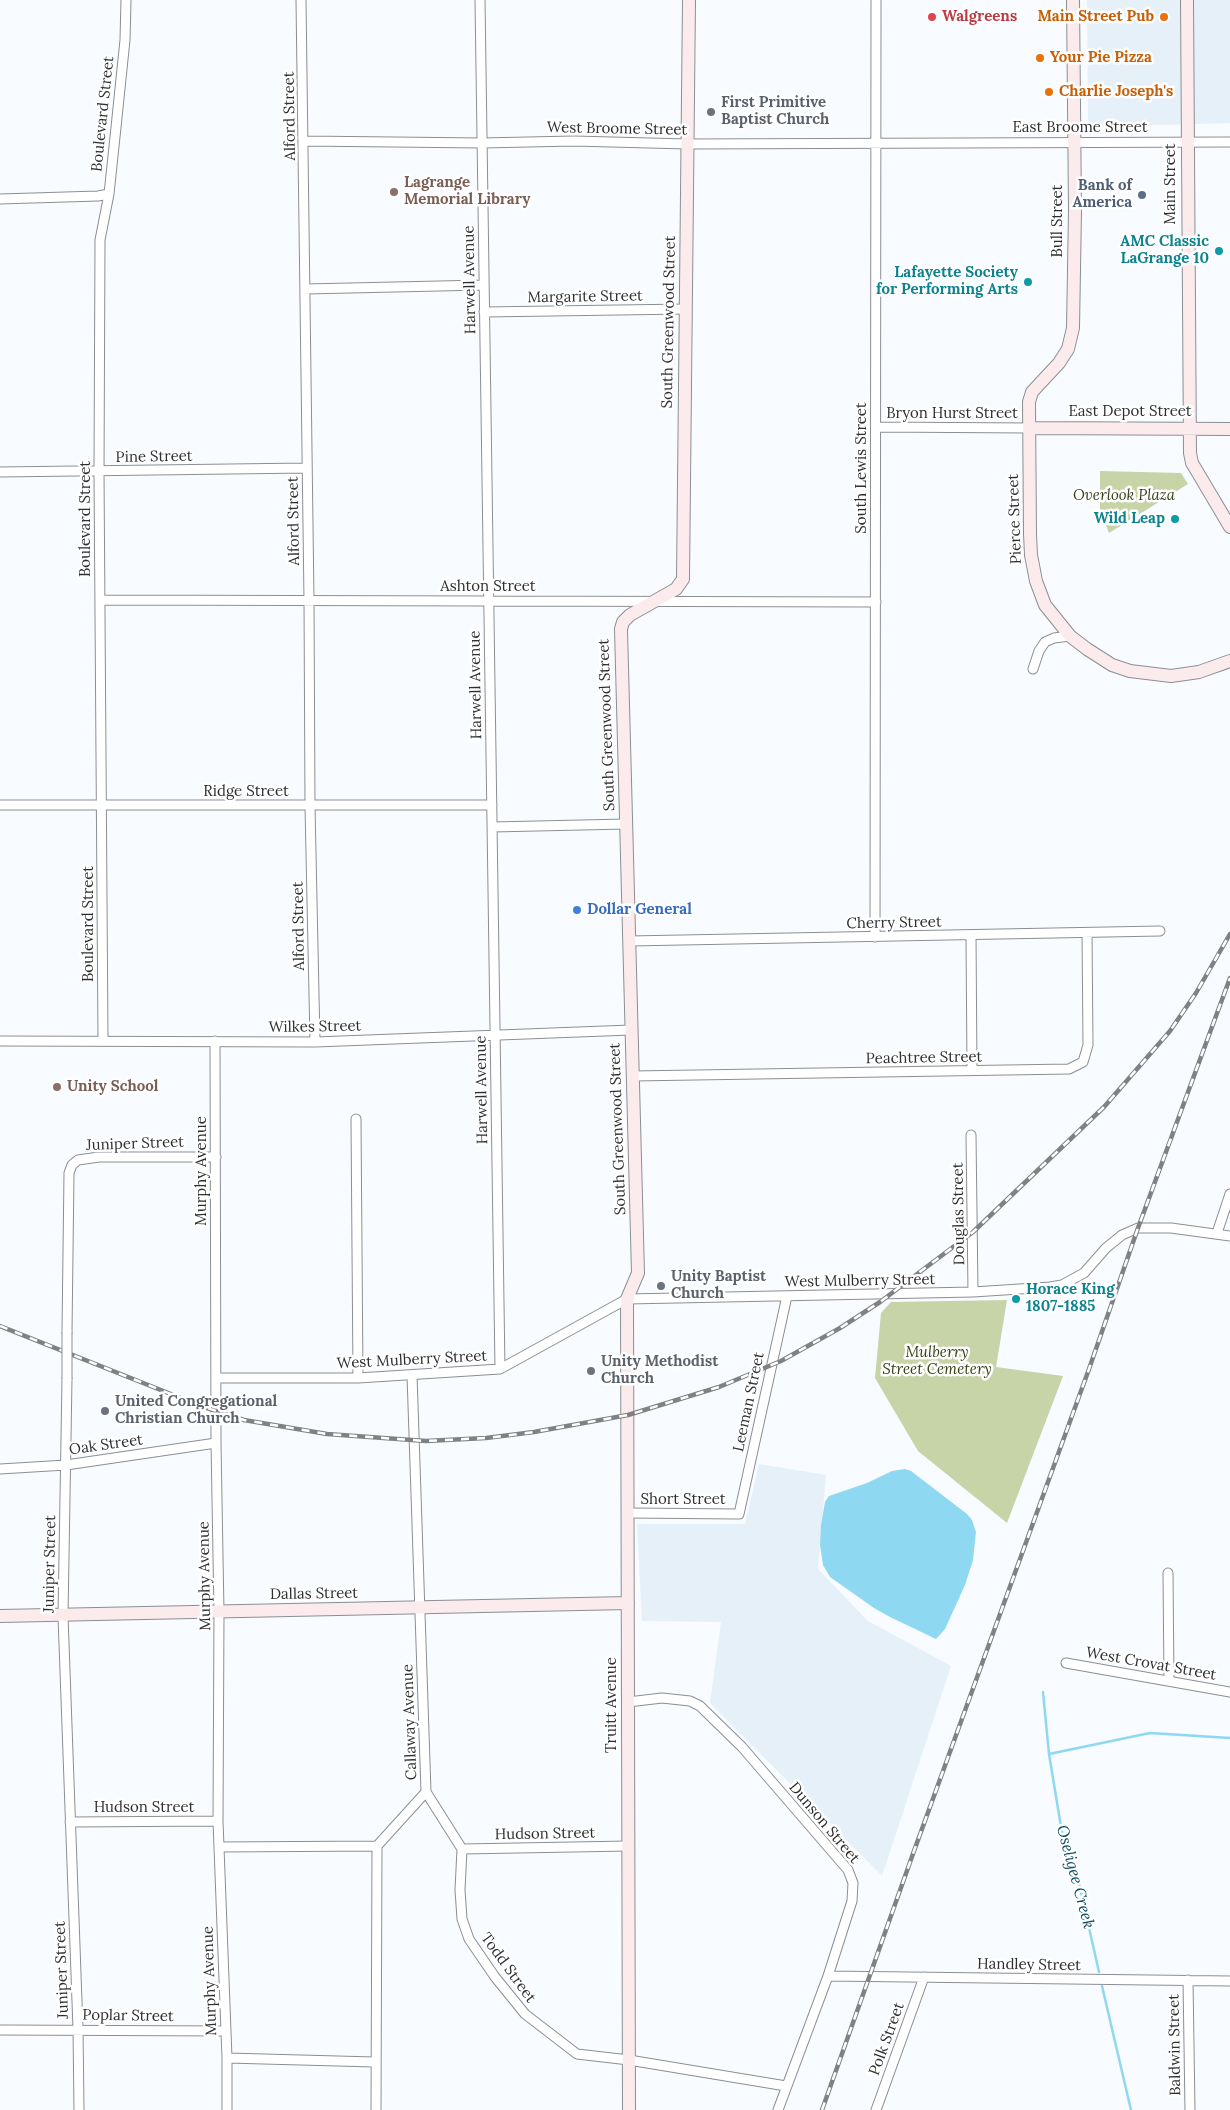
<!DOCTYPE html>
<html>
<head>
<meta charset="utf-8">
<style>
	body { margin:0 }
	canvas { display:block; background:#f8fbff }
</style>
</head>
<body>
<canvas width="1230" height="2110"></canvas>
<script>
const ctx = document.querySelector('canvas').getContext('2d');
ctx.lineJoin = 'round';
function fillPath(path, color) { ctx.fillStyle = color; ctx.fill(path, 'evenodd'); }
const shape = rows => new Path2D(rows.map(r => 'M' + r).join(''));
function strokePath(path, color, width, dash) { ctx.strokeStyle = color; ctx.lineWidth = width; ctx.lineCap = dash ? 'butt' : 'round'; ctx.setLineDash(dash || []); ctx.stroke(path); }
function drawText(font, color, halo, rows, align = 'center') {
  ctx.font = font + ' Lora,serif'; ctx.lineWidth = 5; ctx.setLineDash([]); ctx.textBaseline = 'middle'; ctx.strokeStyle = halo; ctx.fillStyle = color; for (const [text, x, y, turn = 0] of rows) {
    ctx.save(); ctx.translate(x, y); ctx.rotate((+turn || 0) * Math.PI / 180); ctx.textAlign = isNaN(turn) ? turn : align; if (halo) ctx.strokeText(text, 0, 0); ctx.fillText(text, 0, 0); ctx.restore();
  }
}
fillPath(shape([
	[1087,0,1230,0,1230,123,1088,127],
	[759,1464,826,1475,818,1569,868,1621,951,1666,882,1876,710,1703,721,1622,642,1621,637,1524,745,1524]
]), '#e6f0f9');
fillPath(shape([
	[1100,471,1181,473,1188,484,1109,533,1100,509],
	[1007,1300,996,1367,1063,1376,1007,1523,918,1451,875,1378,881,1313,891,1302]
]), '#c6d4a8');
fillPath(shape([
	[905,1469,911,1471,967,1514,972,1520,976,1532,973,1560,965,1585,945,1629,936,1639,890,1617,874,1608,830,1577,823,1565,820,1545,821,1525,825,1502,829,1496,867,1483,892,1471]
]), '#8ed9f1');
strokePath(shape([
	[1043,1692,1049,1754,1064,1845,1076,1870,1099,1972],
	[1049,1754,1150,1733,1230,1738],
	[1102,1986,1131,2110]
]), '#8ed9f1', 2.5);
const street = shape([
	[301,0,309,600,310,806,315,1042],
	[480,0,500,1369],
	[304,141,482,143,574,141,687,144,1230,142],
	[0,199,98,196,109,194],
	[305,289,484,285],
	[484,312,686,309],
	[876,427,1029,428],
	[0,472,307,468],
	[100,600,876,602],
	[1033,669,1039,651,1045,642,1054,638,1070,636],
	[0,805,492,805],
	[492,827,626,824],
	[971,935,972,1070],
	[875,937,876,0],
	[629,941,1160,931],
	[103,1040,99,472,100,240,109,194,115,137,125,40,126,0],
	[0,1041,315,1042,631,1030],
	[215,1041,216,1443,219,1612,218,1821,227,2058,227,2110],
	[633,1076,1069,1069,1083,1062,1088,1045,1087,933],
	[356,1119,358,1378],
	[971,1135,973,1292],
	[1217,1233,1230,1194],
	[67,1332,69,1173,72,1165,78,1160,99,1157,216,1157],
	[217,1378,358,1378,500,1369,627,1299,973,1292,1050,1287,1062,1285,1084,1273,1106,1248,1122,1235,1138,1228,1171,1228,1230,1236],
	[67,1379,63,1616,78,2029,79,2110],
	[0,1469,66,1465,216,1443],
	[628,1513,739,1514,787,1296],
	[1168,1573,1169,1681],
	[1066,1663,1230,1692],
	[628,1702,662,1698,690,1701,700,1706,742,1747,848,1870,853,1883,852,1901,828,1976,778,2110],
	[426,1792,462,1849,460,1890,462,1919,469,1939,495,1977,525,2014,577,2054,629,2060,786,2086],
	[70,1822,218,1821],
	[219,1847,377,1846],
	[462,1849,628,1846],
	[828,1976,1230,1981],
	[1188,1980,1190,2110],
	[0,2030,225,2031],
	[227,2058,374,2062],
	[376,2110,377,1846,426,1792,412,1375],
	[876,2110,924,1977]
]);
const secondary = shape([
	[1073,0,1075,211,1073,328,1068,349,1059,363,1032,392,1029,402,1030,534,1031,555,1036,581,1045,605,1070,636,1087,649,1112,665,1130,671,1171,676,1199,672,1230,661],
	[1187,0,1190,453,1192,463,1198,473,1230,527],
	[1029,428,1230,429],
	[0,1616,628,1603],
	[629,2110,627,1299,638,1273,621,629,623,622,630,615,676,589,683,579,689,0]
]);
strokePath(street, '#8c8f92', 11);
strokePath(secondary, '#8c8f92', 14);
strokePath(street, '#fff', 9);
strokePath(secondary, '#fcebec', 12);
const rail = shape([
	[0,1326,201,1406,244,1420,327,1434,426,1441,486,1438,534,1432,628,1415,719,1387,781,1361,840,1328,880,1302,973,1232,1104,1107,1170,1031,1196,993,1230,934],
	[822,2110,914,1851,1089,1369,1138,1228,1230,978]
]);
strokePath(rail, '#7f8183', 4.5);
strokePath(rail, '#fff', 2.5, [8]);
const streetBridge = shape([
	[67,1379,67,1332]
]);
strokePath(streetBridge, '#8c8f92', 11, []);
strokePath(streetBridge, '#fff', 9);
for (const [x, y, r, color] of [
	[932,17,5,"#e0444e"],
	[1164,17,5,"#e8710a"],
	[1040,58,5,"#e8710a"],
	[1049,92,5,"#e8710a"],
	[711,112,5,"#6b7280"],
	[394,192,5,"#8d6e63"],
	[1142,195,5,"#5c6f8a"],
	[1219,251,5,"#0f9aa8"],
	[1028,282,5,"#0f9aa8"],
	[1175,519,5,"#0f9aa8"],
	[577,910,5,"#3f7fe0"],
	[57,1087,5,"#8d6e63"],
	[661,1286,5,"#6b7280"],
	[1016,1299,5,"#0f9aa8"],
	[591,1371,5,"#6b7280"],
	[105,1411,5,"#6b7280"]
]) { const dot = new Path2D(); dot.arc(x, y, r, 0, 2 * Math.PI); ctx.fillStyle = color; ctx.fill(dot); strokePath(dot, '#fff', 2); }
drawText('bold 15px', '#be3a42', '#fff', [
	["Walgreens",942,17]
], 'left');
drawText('bold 15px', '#c56008', '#fff', [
	["Main Street Pub",1154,17,"right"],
	["Your Pie Pizza",1050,58],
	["Charlie Joseph's",1059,92]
], 'left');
drawText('bold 15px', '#5b616d', '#fff', [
	["First Primitive",721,103],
	["Baptist Church",721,120],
	["Unity Baptist",671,1277],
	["Church",671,1294],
	["Unity Methodist",601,1362],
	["Church",601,1379],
	["United Congregational",115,1402],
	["Christian Church",115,1419]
], 'left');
drawText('15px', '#2e2f30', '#fff', [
	["Boulevard Street",103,114,-84],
	["Alford Street",290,116,-91],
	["East Broome Street",1080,128],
	["West Broome Street",617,129,1],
	["Main Street",1171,184,-90],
	["Bull Street",1058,221,-90],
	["Harwell Avenue",470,280,-91],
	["Margarite Street",585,297,-1],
	["South Greenwood Street",669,322,-89],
	["East Depot Street",1130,412],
	["Bryon Hurst Street",952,414],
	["Pine Street",154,457,-1],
	["South Lewis Street",862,468,-90],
	["Boulevard Street",86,519,-90],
	["Pierce Street",1015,519,-92],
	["Alford Street",294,521,-91],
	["Ashton Street",488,587],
	["Harwell Avenue",476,685,-91],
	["South Greenwood Street",607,725,-92],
	["Ridge Street",246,792],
	["Cherry Street",894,923,-1],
	["Boulevard Street",89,924,-90],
	["Alford Street",299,926,-91],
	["Wilkes Street",315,1027,-1],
	["Peachtree Street",924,1058,-1],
	["Harwell Avenue",482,1090,-91],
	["South Greenwood Street",618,1129,-92],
	["Juniper Street",135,1144,-2],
	["Murphy Avenue",202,1171,-90],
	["Douglas Street",959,1214,-91],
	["West Mulberry Street",860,1281,-1],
	["West Mulberry Street",412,1360,-3],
	["Leeman Street",749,1402,-78],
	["Oak Street",106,1445,-8],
	["Short Street",683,1500],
	["Juniper Street",50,1564,-89],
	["Murphy Avenue",205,1576,-91],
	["Dallas Street",314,1594,-1],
	["West Crovat Street",1151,1664,10],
	["Truitt Avenue",612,1705,-90],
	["Callaway Avenue",410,1722,-92],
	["Hudson Street",144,1808],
	["Dunson Street",824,1823,50],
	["Hudson Street",545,1834,-1],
	["Handley Street",1029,1965,1],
	["Todd Street",508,1968,54],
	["Juniper Street",62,1970,-92],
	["Murphy Avenue",210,1981,-92],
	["Poplar Street",128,2016,1],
	["Polk Street",887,2039,-70],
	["Baldwin Street",1175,2045,-91]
]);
drawText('bold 15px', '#785e54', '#fff', [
	["Lagrange",404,183],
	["Memorial Library",404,200],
	["Unity School",67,1087]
], 'left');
drawText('bold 15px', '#4e5e75', '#fff', [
	["Bank of",1132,186],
	["America",1132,203]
], 'right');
drawText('bold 15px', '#0d838f', '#fff', [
	["AMC Classic",1209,242],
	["LaGrange 10",1209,259],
	["Lafayette Society",1018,273],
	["for Performing Arts",1018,290],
	["Wild Leap",1165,519],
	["Horace King",1026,1290,"left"],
	["1807-1885",1026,1307,"left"]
], 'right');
drawText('italic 15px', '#364116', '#fff', [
	["Overlook Plaza",1124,496],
	["Mulberry",937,1353],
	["Street Cemetery",937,1370]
]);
drawText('bold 15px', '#366cbe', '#fff', [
	["Dollar General",587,910]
], 'left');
drawText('italic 16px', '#0e4e5f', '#fff', [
	["Oseligee Creek",1075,1877,75]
]);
</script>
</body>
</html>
